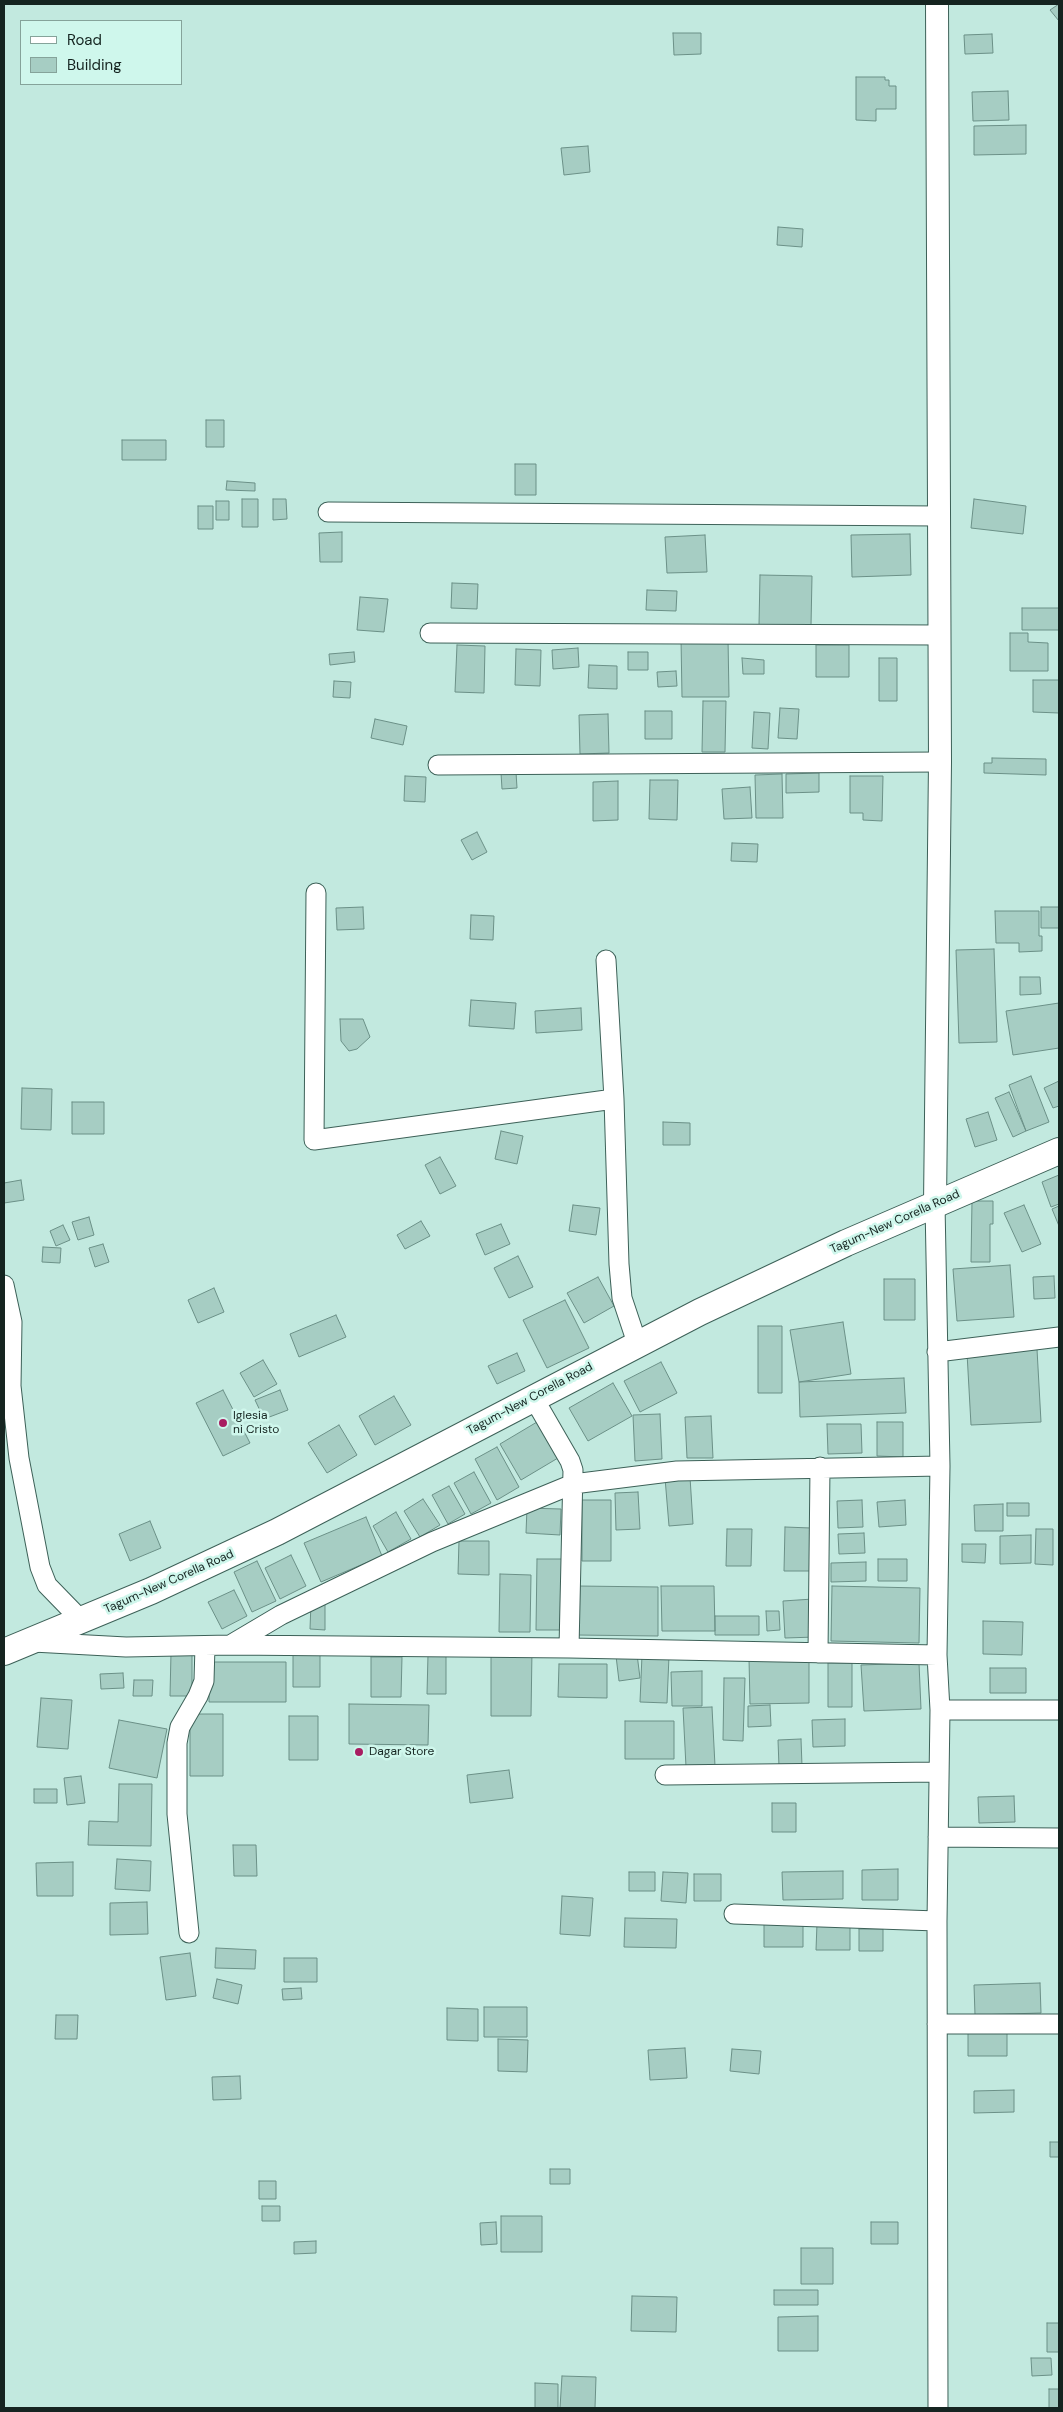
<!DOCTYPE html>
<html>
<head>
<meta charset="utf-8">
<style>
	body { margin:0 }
	#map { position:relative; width:1063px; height:2412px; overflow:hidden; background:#c2e9df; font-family:"DM Sans",sans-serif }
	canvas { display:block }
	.frame { position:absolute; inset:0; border:5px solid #152420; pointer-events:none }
	.legend { position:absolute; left:20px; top:20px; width:162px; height:65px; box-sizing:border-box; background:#cff7ec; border:1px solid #85a39a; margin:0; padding:6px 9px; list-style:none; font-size:15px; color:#152420 }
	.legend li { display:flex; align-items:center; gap:10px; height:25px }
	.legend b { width:25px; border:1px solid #85a39a }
</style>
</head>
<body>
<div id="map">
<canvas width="1063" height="2412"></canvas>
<div class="frame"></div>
<ul class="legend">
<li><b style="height:6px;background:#fff"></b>Road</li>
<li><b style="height:14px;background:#a6cdc3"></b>Building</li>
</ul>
</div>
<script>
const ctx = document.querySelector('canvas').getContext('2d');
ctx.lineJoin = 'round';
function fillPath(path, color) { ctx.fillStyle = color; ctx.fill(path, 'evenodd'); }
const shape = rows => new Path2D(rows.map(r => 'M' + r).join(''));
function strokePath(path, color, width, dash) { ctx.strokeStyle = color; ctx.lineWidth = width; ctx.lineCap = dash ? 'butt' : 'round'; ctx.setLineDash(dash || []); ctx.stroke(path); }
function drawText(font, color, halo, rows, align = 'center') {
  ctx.font = font + ' "DM Sans",sans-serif'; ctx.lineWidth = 5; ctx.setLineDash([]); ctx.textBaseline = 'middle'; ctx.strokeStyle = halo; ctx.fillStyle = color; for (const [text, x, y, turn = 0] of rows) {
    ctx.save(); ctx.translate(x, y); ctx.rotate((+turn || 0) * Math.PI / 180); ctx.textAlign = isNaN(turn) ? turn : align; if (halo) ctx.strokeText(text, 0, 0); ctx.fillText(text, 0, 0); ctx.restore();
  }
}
const building = shape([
	[1059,4,1059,21,1050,10,1059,4],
	[673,33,701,33,701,54,674,55,673,33],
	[992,34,993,53,965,54,964,35,992,34],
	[856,77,885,77,885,80,889,80,889,86,896,86,896,109,876,109,876,121,856,120,856,77],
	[1008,91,1009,120,973,121,972,92,1008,91],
	[1026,125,1026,154,974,155,974,126,1026,125],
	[588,146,590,172,564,175,561,148,588,146],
	[778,227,803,229,802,247,777,245,778,227],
	[206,420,224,420,224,447,206,447,206,420],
	[122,440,166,440,166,460,122,460,122,440],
	[515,464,536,464,536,495,515,495,515,464],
	[227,481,255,483,255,491,226,490,227,481],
	[242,499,258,499,258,527,242,527,242,499],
	[273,499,286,499,287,519,273,520,273,499],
	[974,499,1026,506,1023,534,971,528,974,499],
	[216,501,229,501,229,520,216,520,216,501],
	[198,506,213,506,213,529,198,529,198,506],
	[342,532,342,562,320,562,319,533,342,532],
	[910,534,911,575,852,577,851,535,910,534],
	[705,535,707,572,667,573,665,537,705,535],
	[760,575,812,576,811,626,759,625,760,575],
	[452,583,478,584,477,609,451,608,452,583],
	[647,590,677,591,676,611,646,610,647,590],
	[360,597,388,599,384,632,357,630,360,597],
	[1022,608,1059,608,1059,630,1022,630,1022,608],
	[1010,633,1028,633,1028,642,1048,643,1048,671,1010,671,1010,633],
	[728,638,729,697,682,697,681,639,728,638],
	[457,645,485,646,484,693,455,692,457,645],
	[816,645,849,645,849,677,816,677,816,645],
	[578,648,579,667,553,669,552,650,578,648],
	[516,649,541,650,540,686,515,685,516,649],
	[354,652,355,662,330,665,329,654,354,652],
	[628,652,648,652,648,670,628,670,628,652],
	[742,658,764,660,764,674,743,674,742,658],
	[879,658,897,658,897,701,879,701,879,658],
	[589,665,617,666,617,689,588,688,589,665],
	[676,671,677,686,658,687,657,672,676,671],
	[1033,680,1059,680,1059,713,1033,712,1033,680],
	[334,681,351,682,350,698,333,697,334,681],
	[703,701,726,701,725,752,702,752,703,701],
	[780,708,799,709,797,739,778,738,780,708],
	[645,711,672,711,672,739,645,739,645,711],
	[754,712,770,713,768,749,752,748,754,712],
	[608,714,609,753,580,754,579,715,608,714],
	[375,719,407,726,403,745,371,738,375,719],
	[992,758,1046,759,1046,775,984,773,984,763,992,763,992,758],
	[516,772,517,788,502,789,501,773,516,772],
	[819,773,819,792,786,793,786,774,819,773],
	[782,774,783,818,756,818,755,775,782,774],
	[405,776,426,777,425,802,404,801,405,776],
	[850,776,883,776,882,821,863,820,863,813,850,813,850,776],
	[650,780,678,780,677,820,649,819,650,780],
	[618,781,618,820,593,821,593,782,618,781],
	[750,787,752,818,724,819,722,789,750,787],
	[477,832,487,852,472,860,461,840,477,832],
	[732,843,758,844,757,862,731,861,732,843],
	[363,907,364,929,337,930,336,908,363,907],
	[1041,907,1059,907,1059,928,1041,928,1041,907],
	[995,911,1039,911,1039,936,1042,936,1042,951,1019,952,1019,943,996,943,995,911],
	[471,915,494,916,493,940,470,939,471,915],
	[994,949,997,1042,959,1043,956,950,994,949],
	[1020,977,1040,977,1041,994,1020,995,1020,977],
	[471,1000,516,1003,514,1029,469,1026,471,1000],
	[1059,1003,1059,1048,1013,1055,1006,1011,1059,1003],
	[581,1008,582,1030,536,1033,535,1011,581,1008],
	[340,1019,363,1019,370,1037,357,1049,349,1051,341,1041,340,1019],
	[1031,1076,1049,1122,1026,1131,1009,1085,1031,1076],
	[1059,1081,1059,1106,1053,1108,1044,1088,1059,1081],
	[22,1088,52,1089,51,1130,21,1129,22,1088],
	[1009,1092,1026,1131,1013,1137,995,1098,1009,1092],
	[72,1102,104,1102,104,1134,72,1134,72,1102],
	[988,1112,997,1140,975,1147,966,1119,988,1112],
	[663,1122,690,1123,690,1145,663,1145,663,1122],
	[501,1131,523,1136,517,1164,495,1159,501,1131],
	[440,1157,456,1186,440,1194,425,1165,440,1157],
	[1059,1175,1059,1204,1051,1207,1042,1182,1059,1175],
	[21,1180,24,1200,4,1203,4,1183,21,1180],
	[972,1201,993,1201,993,1224,990,1224,990,1262,971,1262,972,1201],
	[573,1205,600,1208,596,1235,569,1231,573,1205],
	[1024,1205,1041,1244,1022,1252,1004,1213,1024,1205],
	[1059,1206,1059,1226,1052,1209,1059,1206],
	[89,1217,94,1235,78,1240,72,1222,89,1217],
	[421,1221,430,1236,405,1249,397,1235,421,1221],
	[501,1224,510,1244,485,1255,476,1234,501,1224],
	[63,1225,70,1240,56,1246,50,1231,63,1225],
	[103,1244,109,1262,95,1267,89,1248,103,1244],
	[43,1247,61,1248,60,1263,42,1262,43,1247],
	[518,1256,533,1287,509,1298,494,1268,518,1256],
	[1010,1265,1014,1317,957,1321,953,1269,1010,1265],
	[1054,1276,1055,1298,1034,1299,1033,1277,1054,1276],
	[598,1277,614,1306,584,1323,567,1293,598,1277],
	[884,1279,915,1279,915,1320,884,1320,884,1279],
	[214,1288,224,1312,198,1323,188,1300,214,1288],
	[565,1300,589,1348,547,1368,523,1320,565,1300],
	[336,1315,346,1337,299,1357,290,1334,336,1315],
	[843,1322,851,1374,799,1382,790,1330,843,1322],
	[758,1326,782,1326,782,1393,758,1393,758,1326],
	[1037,1349,1041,1422,971,1425,967,1353,1037,1349],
	[517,1353,525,1371,497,1384,488,1366,517,1353],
	[263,1360,277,1384,254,1397,240,1373,263,1360],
	[661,1362,677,1393,640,1412,624,1381,661,1362],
	[904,1378,906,1413,800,1417,799,1382,904,1378],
	[613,1383,632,1416,588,1441,569,1408,613,1383],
	[223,1390,250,1443,223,1456,196,1403,223,1390],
	[280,1390,288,1410,264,1419,255,1400,280,1390],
	[394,1396,411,1425,375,1445,359,1416,394,1396],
	[660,1414,662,1459,635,1461,633,1415,660,1414],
	[711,1416,713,1458,687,1458,685,1417,711,1416],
	[537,1422,558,1458,521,1480,500,1444,537,1422],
	[877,1422,903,1422,903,1457,877,1456,877,1422],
	[827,1424,861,1424,862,1453,828,1454,827,1424],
	[339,1425,357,1455,327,1473,308,1443,339,1425],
	[497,1447,519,1487,497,1500,475,1459,497,1447],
	[474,1472,491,1503,471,1514,454,1483,474,1472],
	[690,1477,693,1524,669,1526,665,1478,690,1477],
	[449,1486,465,1514,448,1524,432,1495,449,1486],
	[638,1492,640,1529,616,1530,615,1493,638,1492],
	[423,1499,440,1525,420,1537,404,1511,423,1499],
	[582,1500,611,1500,611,1561,582,1561,582,1500],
	[862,1500,863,1527,838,1528,837,1501,862,1500],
	[905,1500,906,1525,879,1527,877,1502,905,1500],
	[1007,1503,1029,1503,1029,1516,1007,1516,1007,1503],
	[1003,1504,1003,1531,975,1531,974,1505,1003,1504],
	[527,1508,561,1509,560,1535,526,1533,527,1508],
	[396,1512,411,1539,388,1552,373,1526,396,1512],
	[366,1517,382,1556,321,1582,304,1543,366,1517],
	[150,1521,161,1548,130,1561,119,1534,150,1521],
	[785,1527,811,1528,810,1571,784,1571,785,1527],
	[727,1529,752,1529,751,1566,726,1566,727,1529],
	[1036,1529,1053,1529,1053,1565,1035,1564,1036,1529],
	[864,1533,865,1553,839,1554,838,1534,864,1533],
	[1031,1535,1031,1563,1000,1564,1000,1536,1031,1535],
	[459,1541,489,1541,489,1575,458,1574,459,1541],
	[962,1544,986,1544,985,1563,962,1562,962,1544],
	[291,1555,306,1586,280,1599,265,1568,291,1555],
	[537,1559,563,1559,562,1630,536,1630,537,1559],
	[878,1559,907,1559,907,1581,878,1581,878,1559],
	[257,1561,276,1601,252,1612,234,1572,257,1561],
	[866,1562,866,1581,831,1582,831,1563,866,1562],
	[500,1574,531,1575,530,1632,499,1632,500,1574],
	[577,1586,658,1587,658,1636,576,1635,577,1586],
	[661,1586,714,1586,715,1631,662,1631,661,1586],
	[832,1586,920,1588,919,1643,831,1641,832,1586],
	[234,1590,247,1616,222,1629,208,1602,234,1590],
	[813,1599,816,1637,785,1638,783,1601,813,1599],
	[311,1603,325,1604,325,1630,310,1629,311,1603],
	[766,1611,779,1611,780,1630,767,1631,766,1611],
	[715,1616,759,1616,759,1635,715,1635,715,1616],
	[983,1621,1023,1622,1022,1655,983,1654,983,1621],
	[491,1650,532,1650,531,1716,491,1716,491,1650],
	[171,1653,192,1653,192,1696,170,1696,171,1653],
	[293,1654,320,1654,320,1687,293,1687,293,1654],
	[637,1654,640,1678,619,1681,616,1656,637,1654],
	[428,1655,446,1655,446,1694,427,1694,428,1655],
	[642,1655,669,1656,667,1703,640,1702,642,1655],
	[371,1657,402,1657,401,1697,371,1697,371,1657],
	[809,1658,809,1703,750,1704,749,1659,809,1658],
	[209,1662,286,1662,286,1702,209,1702,209,1662],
	[828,1663,852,1663,852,1707,828,1707,828,1663],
	[919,1663,921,1709,864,1711,861,1665,919,1663],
	[559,1664,607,1664,607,1698,558,1697,559,1664],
	[990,1668,1026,1668,1026,1693,990,1693,990,1668],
	[702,1671,702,1706,672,1706,671,1672,702,1671],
	[123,1673,124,1688,101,1689,100,1674,123,1673],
	[724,1678,745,1678,743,1741,723,1740,724,1678],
	[134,1680,153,1680,152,1696,133,1696,134,1680],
	[41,1698,72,1700,68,1749,37,1747,41,1698],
	[349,1704,429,1705,428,1745,349,1744,349,1704],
	[770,1705,771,1726,748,1727,748,1706,770,1705],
	[712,1707,715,1766,686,1767,683,1708,712,1707],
	[190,1714,223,1714,223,1776,190,1776,190,1714],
	[289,1716,318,1716,318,1760,289,1760,289,1716],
	[845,1719,845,1746,813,1747,812,1720,845,1719],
	[119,1720,167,1729,157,1778,109,1768,119,1720],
	[625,1721,674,1721,674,1759,625,1759,625,1721],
	[801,1739,802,1766,779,1767,778,1740,801,1739],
	[509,1770,513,1798,470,1803,467,1775,509,1770],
	[81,1776,85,1803,67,1805,64,1778,81,1776],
	[119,1784,152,1784,151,1846,88,1845,89,1821,118,1822,119,1784],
	[34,1789,57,1789,57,1803,34,1803,34,1789],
	[1014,1796,1015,1822,979,1823,978,1797,1014,1796],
	[772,1803,796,1803,796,1832,772,1832,772,1803],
	[233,1845,256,1845,257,1876,234,1876,233,1845],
	[117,1859,151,1861,150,1891,115,1889,117,1859],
	[73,1862,73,1896,37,1896,36,1863,73,1862],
	[898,1869,898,1900,862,1900,862,1870,898,1869],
	[843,1871,843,1899,783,1900,782,1872,843,1871],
	[629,1872,655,1872,655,1891,629,1891,629,1872],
	[663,1872,688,1873,686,1903,661,1901,663,1872],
	[694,1874,721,1874,721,1901,694,1901,694,1874],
	[562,1896,593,1898,590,1936,560,1934,562,1896],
	[147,1902,148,1934,110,1935,110,1903,147,1902],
	[625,1918,677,1919,676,1948,624,1947,625,1918],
	[764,1922,803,1922,803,1947,764,1947,764,1922],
	[817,1924,850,1925,850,1950,816,1950,817,1924],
	[859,1929,883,1929,883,1951,859,1951,859,1929],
	[216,1948,256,1950,255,1969,215,1968,216,1948],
	[190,1953,196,1996,166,2000,160,1957,190,1953],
	[284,1958,317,1958,317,1982,284,1982,284,1958],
	[217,1979,242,1985,238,2004,213,1998,217,1979],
	[1040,1983,1041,2013,975,2015,974,1985,1040,1983],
	[301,1988,302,1999,283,2000,282,1989,301,1988],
	[484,2007,527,2007,527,2037,484,2037,484,2007],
	[447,2008,478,2009,478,2041,447,2040,447,2008],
	[56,2015,78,2015,77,2039,55,2039,56,2015],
	[968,2031,1007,2031,1007,2056,968,2056,968,2031],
	[498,2039,528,2040,527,2072,498,2071,498,2039],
	[685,2048,687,2078,650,2080,648,2050,685,2048],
	[732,2049,761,2051,759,2074,730,2071,732,2049],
	[240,2076,241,2099,213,2100,212,2077,240,2076],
	[1014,2090,1014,2112,974,2113,974,2091,1014,2090],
	[1050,2142,1059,2142,1059,2157,1050,2157,1050,2142],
	[550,2169,570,2169,570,2184,550,2184,550,2169],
	[259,2181,276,2181,276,2199,259,2199,259,2181],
	[262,2206,280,2206,280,2221,262,2221,262,2206],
	[501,2216,542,2216,542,2252,501,2252,501,2216],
	[496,2222,497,2244,481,2245,480,2223,496,2222],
	[871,2222,898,2222,898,2244,871,2244,871,2222],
	[316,2241,316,2253,294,2254,294,2242,316,2241],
	[801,2248,833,2248,833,2284,801,2284,801,2248],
	[774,2290,818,2290,818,2305,774,2305,774,2290],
	[632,2296,677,2297,676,2332,631,2331,632,2296],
	[818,2316,818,2351,778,2351,778,2317,818,2316],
	[1047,2323,1059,2323,1059,2352,1047,2352,1047,2323],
	[1031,2358,1051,2358,1052,2375,1032,2376,1031,2358],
	[562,2376,596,2377,595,2408,560,2408,562,2376],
	[535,2383,558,2384,558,2408,535,2408,535,2383],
	[1049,2389,1059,2389,1059,2408,1049,2408,1049,2389]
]);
fillPath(building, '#a6cdc3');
strokePath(building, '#6b9087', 1);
const minor = shape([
	[328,512,939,516],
	[430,633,939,635],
	[438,765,940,762],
	[316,893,314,1140,614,1099],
	[606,960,614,1099,619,1264,622,1298,637,1343],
	[935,1204,940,1466,937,1655,940,1710,937,1921,938,2408],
	[4,1285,12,1322,11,1386,19,1458,40,1567,47,1585,82,1621],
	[937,1352,1059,1337],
	[533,1397,570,1461,573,1470,569,1648],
	[33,1642,126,1647,231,1645,569,1648,937,1655],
	[232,1644,281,1615,432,1542,573,1484,677,1471,940,1466],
	[818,1653,820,1467],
	[940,1710,1059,1710],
	[665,1775,939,1772],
	[938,1837,1059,1838],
	[734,1914,937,1921],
	[189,1933,177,1814,177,1743,180,1727,198,1696,204,1681,205,1646],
	[937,2024,1059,2024]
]);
const tertiary = shape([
	[935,1204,940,762,937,4]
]);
const secondary = shape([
	[4,1652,151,1591,277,1532,700,1312,846,1243,1059,1151]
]);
strokePath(minor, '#3d6158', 21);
strokePath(tertiary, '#3d6158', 24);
strokePath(secondary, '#3d6158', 28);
strokePath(minor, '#fff', 19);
strokePath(tertiary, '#fff', 22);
strokePath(secondary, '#fff', 26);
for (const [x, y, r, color] of [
	[223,1423,5,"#a81d61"],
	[359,1752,5,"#a81d61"]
]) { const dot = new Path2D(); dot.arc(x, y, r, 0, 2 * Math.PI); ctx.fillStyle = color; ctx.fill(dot); strokePath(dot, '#cff7ec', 2); }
drawText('12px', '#152420', '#cff7ec', [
	["Tagum-New Corella Road",895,1222,-24],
	["Tagum-New Corella Road",530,1399,-28],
	["Tagum-New Corella Road",169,1582,-24]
]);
drawText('12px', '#152420', '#cff7ec', [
	["Iglesia",233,1416],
	["ni Cristo",233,1430],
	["Dagar Store",369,1752]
], 'left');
</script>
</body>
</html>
